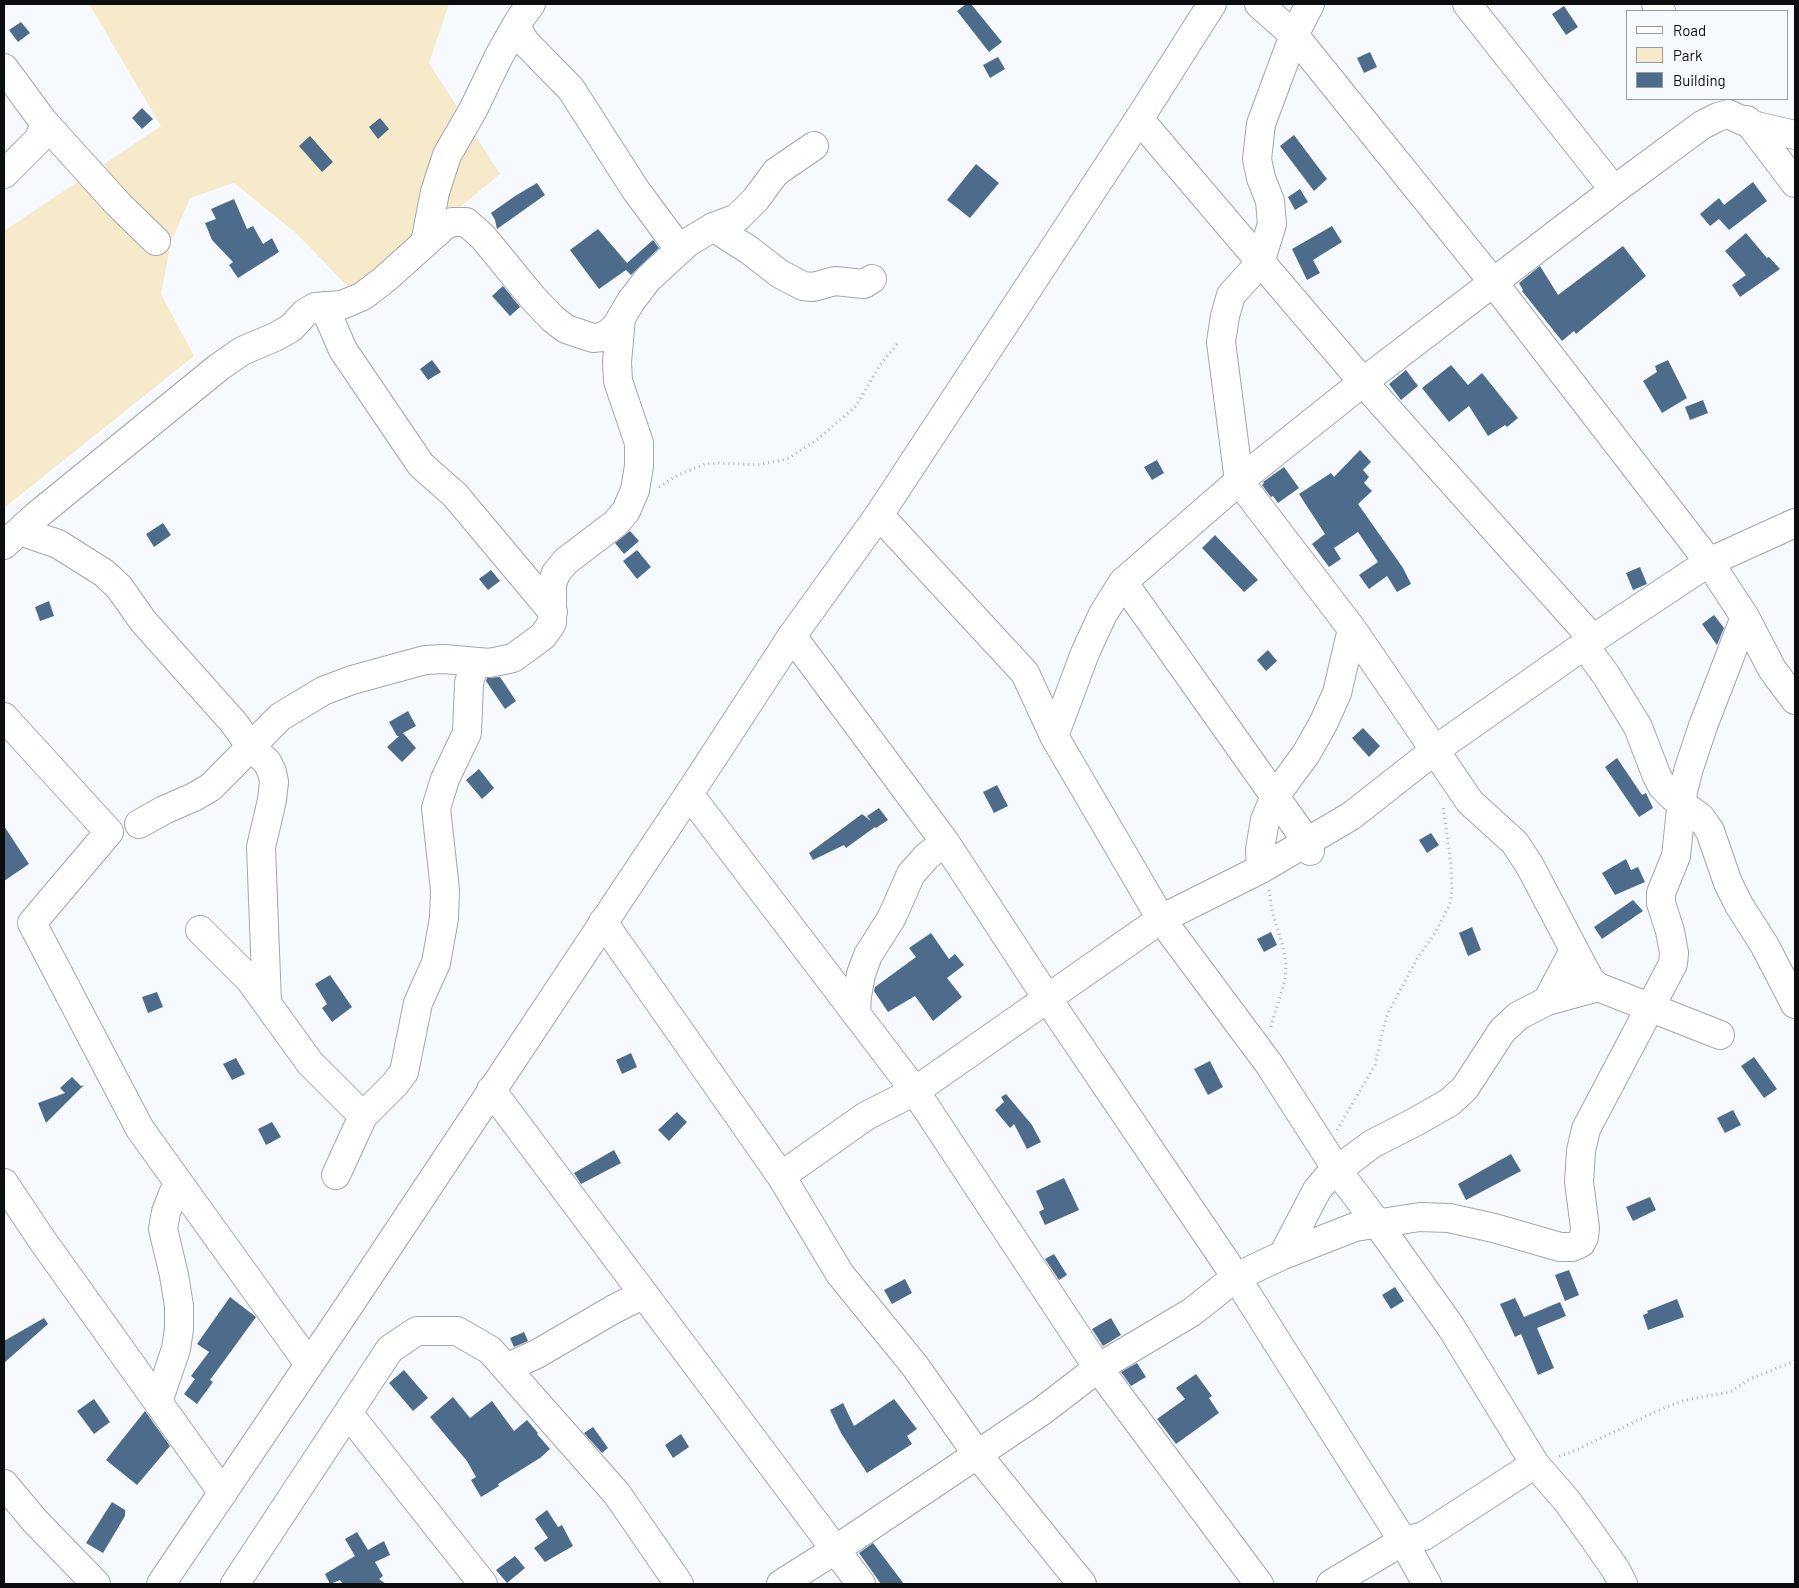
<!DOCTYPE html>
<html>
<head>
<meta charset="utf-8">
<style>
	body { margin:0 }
	#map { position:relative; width:1799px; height:1588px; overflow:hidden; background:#f6fafe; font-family:Barlow,sans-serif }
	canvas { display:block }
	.frame { position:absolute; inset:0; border:5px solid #0c0d0e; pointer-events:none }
	.legend { position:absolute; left:1626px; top:10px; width:162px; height:90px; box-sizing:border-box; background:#f6fafe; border:1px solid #989b9e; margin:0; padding:6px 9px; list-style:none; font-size:15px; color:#0c0d0e }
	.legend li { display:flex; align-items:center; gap:10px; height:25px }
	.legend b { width:25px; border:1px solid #989b9e }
</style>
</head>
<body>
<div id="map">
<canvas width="1799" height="1588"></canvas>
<div class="frame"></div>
<ul class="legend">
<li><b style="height:6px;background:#fff"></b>Road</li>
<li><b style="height:14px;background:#f6eaca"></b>Park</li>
<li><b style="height:14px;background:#4d6b8a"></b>Building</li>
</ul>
</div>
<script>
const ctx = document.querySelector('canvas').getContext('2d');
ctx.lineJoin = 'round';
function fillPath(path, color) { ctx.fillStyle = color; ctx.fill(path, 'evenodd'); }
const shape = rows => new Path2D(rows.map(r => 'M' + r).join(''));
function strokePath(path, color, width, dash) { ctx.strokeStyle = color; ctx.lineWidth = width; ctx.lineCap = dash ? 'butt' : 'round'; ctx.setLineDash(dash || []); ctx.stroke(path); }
fillPath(shape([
	[89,4,449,4,429,63,500,174,355,294,297,234,234,183,190,198,171,242,161,294,194,356,4,508,4,231,161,126]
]), '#f6eaca');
fillPath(shape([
	[966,4,971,4,1002,42,989,52,957,11],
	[1564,6,1578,27,1566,35,1552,14],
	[21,22,30,33,18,42,9,30],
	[1370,52,1377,67,1364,73,1357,58],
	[998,57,1005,69,990,78,983,65],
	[142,108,153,119,142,129,132,118],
	[380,118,389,129,378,139,369,127],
	[1294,135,1327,179,1314,191,1280,146],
	[310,136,333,162,322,172,299,146],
	[976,164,999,183,970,218,947,200],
	[1753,182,1767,201,1729,230,1719,219,1710,226,1700,214,1719,198,1724,205],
	[537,183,545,195,497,229,495,220,491,213,515,196],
	[1300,189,1308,202,1295,210,1288,197],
	[234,199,247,229,253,226,263,244,272,238,279,252,238,278,229,265,233,262,212,240,205,223,216,219,211,209],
	[1332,226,1342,242,1313,260,1320,273,1307,280,1292,249],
	[598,229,627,263,653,240,659,248,631,275,626,270,599,289,570,250],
	[1746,233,1767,258,1769,257,1780,269,1740,297,1732,285,1746,275,1725,251],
	[1623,246,1646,276,1576,334,1574,331,1562,341,1522,291,1523,290,1519,283,1540,266,1558,295],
	[503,286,520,307,510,316,492,296],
	[432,360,441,372,428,380,420,369],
	[1668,360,1687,398,1662,413,1643,381,1657,372,1655,366],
	[1451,365,1468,385,1482,373,1518,418,1507,427,1505,425,1488,436,1469,406,1449,422,1422,388],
	[1406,370,1418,386,1401,400,1389,384],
	[1703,400,1708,413,1690,420,1685,407],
	[1360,450,1371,462,1363,470,1369,477,1364,483,1372,491,1358,504,1403,568,1411,584,1397,592,1387,576,1369,589,1359,575,1378,562,1358,532,1334,548,1341,559,1329,567,1312,544,1325,534,1299,494,1331,473,1334,477],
	[1157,460,1164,473,1152,480,1144,467],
	[1284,467,1299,488,1278,503,1273,496,1271,497,1262,485,1264,483,1263,482],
	[163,523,171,535,154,547,146,534],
	[630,531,639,541,624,554,615,543],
	[1215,535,1258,580,1244,592,1202,548],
	[637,550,651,567,637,579,623,561],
	[1640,567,1647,584,1633,590,1626,573],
	[491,570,500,581,488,590,479,579],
	[49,601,54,616,40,621,35,607],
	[1714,615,1724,628,1717,645,1702,624],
	[1268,650,1277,661,1266,671,1257,660],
	[500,677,516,701,505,709,486,681,487,678],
	[408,711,416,726,403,733,416,748,402,762,387,747,399,736,397,736,389,722],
	[1363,728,1380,746,1369,757,1352,738],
	[1617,758,1642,795,1646,793,1653,808,1639,817,1605,767],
	[479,769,494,788,482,799,466,780],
	[997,785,1008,806,994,813,983,792],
	[879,808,888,820,876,828,875,827,846,848,844,845,813,860,809,853,862,814,871,821,867,816],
	[4,826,29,864,4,881],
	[1431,833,1439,845,1427,853,1419,840],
	[1626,859,1631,870,1638,867,1645,882,1615,895,1602,873],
	[1633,900,1643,911,1602,939,1594,927],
	[1472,927,1481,950,1468,956,1459,933],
	[1271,932,1277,945,1264,952,1257,939],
	[931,933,949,959,955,954,964,965,947,978,962,997,933,1021,915,996,888,1012,874,991,875,987,916,957,909,948],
	[330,975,352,1007,332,1022,322,1008,327,1004,315,984],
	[157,992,163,1007,148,1013,142,997],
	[631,1053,637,1067,622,1074,616,1060],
	[1754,1057,1777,1089,1764,1098,1741,1066],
	[236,1058,245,1074,232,1080,223,1064],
	[1210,1061,1223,1087,1208,1095,1194,1069],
	[72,1077,81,1086,84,1085,46,1123,38,1103,65,1093,60,1088],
	[1006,1094,1032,1125,1041,1142,1027,1149,1014,1124,1010,1128,995,1110,1004,1102,1001,1097],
	[1733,1110,1741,1125,1725,1133,1717,1118],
	[677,1112,687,1122,669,1141,658,1130],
	[272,1122,281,1137,266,1145,258,1129],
	[614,1150,621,1163,581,1184,574,1173],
	[1511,1154,1521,1171,1466,1200,1458,1184],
	[1064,1178,1079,1210,1045,1225,1039,1212,1044,1209,1036,1191],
	[1650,1197,1656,1210,1633,1221,1626,1207],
	[1054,1254,1067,1275,1059,1280,1045,1259],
	[1569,1270,1579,1295,1565,1301,1555,1275],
	[905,1279,912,1293,892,1304,884,1290],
	[1395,1287,1404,1301,1391,1309,1382,1295],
	[230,1297,256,1317,210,1380,213,1382,197,1404,184,1394,195,1379,191,1376,209,1352,197,1344],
	[1515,1298,1524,1317,1560,1302,1566,1316,1537,1328,1554,1368,1538,1375,1521,1334,1515,1337,1500,1304],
	[1677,1299,1684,1317,1648,1330,1643,1315,1648,1313,1647,1311],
	[44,1318,48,1324,4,1363,4,1341],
	[1111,1318,1121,1335,1103,1346,1092,1329],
	[524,1332,528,1341,514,1347,510,1338],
	[1137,1363,1146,1377,1131,1386,1121,1372],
	[404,1370,428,1398,413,1411,389,1383],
	[1196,1374,1212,1396,1209,1398,1219,1413,1176,1444,1157,1419,1185,1399,1176,1388],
	[453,1397,470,1418,492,1401,514,1431,527,1420,538,1433,537,1434,550,1449,540,1458,498,1484,499,1486,481,1497,471,1480,476,1477,467,1461,430,1417],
	[94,1399,110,1422,94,1434,77,1411],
	[894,1399,917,1429,907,1436,912,1444,867,1473,841,1433,830,1410,843,1403,854,1426],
	[145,1411,170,1446,137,1485,106,1460],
	[593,1427,608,1448,602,1453,584,1433],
	[681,1434,689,1447,673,1458,665,1445],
	[112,1502,125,1510,125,1516,103,1553,86,1543],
	[547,1510,558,1527,562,1525,573,1546,545,1562,534,1548,548,1538,535,1519],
	[357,1532,368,1550,384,1541,390,1555,375,1562,383,1576,379,1579,386,1584,343,1584,340,1580,330,1584,325,1574,355,1556,345,1539],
	[873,1543,904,1584,881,1584,859,1553],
	[515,1556,525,1568,507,1583,496,1570]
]), '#4d6b8a');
const minor = shape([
	[1259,4,1294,35,1493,282,1709,562,1795,523],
	[1310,4,1294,35,1261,124,1257,159,1261,178,1270,201,1272,224,1260,263,1231,295,1225,316,1221,342,1239,481,1352,629,1470,802,1515,843,1530,866,1590,980,1598,987,1720,1035],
	[1467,4,1614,190],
	[1656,4,1661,11],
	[516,26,525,42,571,89,635,189,680,250],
	[4,68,43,121,43,129,38,140,4,174],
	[1139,119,1363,382,1593,639],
	[1747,120,1795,183],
	[43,121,118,204,156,241],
	[713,227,749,250,780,274,803,286,813,287,835,281,864,284,872,279],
	[425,243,435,192,447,155,473,110,499,56,520,19,531,4],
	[324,306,343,350,421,465,455,495,553,612],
	[879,515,1025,673,1054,736,1161,919,1269,1064,1337,1170,1377,1223,1451,1327,1535,1464,1567,1501,1588,1530,1616,1570,1623,1584],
	[20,531,58,544,104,573,119,587,143,621,234,723,251,747,267,762,272,772,274,782,272,800,261,847,267,1003],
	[4,545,36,516,219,367,242,351,275,337,291,328,305,313,315,307,342,305,363,296,385,279,444,226,452,222,466,222,483,237,533,298,553,319,566,329,593,338,602,337,609,333,617,325,631,301,648,279,687,243,713,227,737,218,756,199,776,172,814,146],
	[1123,582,1308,843,1310,851],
	[792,636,945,842,1047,998,1236,1277,1403,1541,1427,1584],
	[1584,645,1606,675,1638,727,1656,774,1662,786,1672,796,1701,818,1710,831,1728,883,1739,905,1765,946,1795,1004],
	[4,717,109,832,32,923,140,1129,309,1364],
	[1054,736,1085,653,1103,614,1123,582,1239,481,1363,382,1614,190,1702,125,1718,117,1728,114,1752,125,1795,135],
	[689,794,915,1091,1098,1368,1259,1584],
	[139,824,164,810,194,797,211,787,280,717,323,691,352,680,425,660,444,659,489,663,499,661,513,658,543,636,552,623,552,584,556,573,566,561,616,523,626,511,635,490,639,466,639,443,618,381,617,362,621,318],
	[1261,869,1260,849,1265,820,1275,796,1306,754,1323,724,1337,693,1352,629],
	[603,922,781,1176,840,1274,915,1366,977,1454,1082,1584],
	[200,930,250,980,310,1063,363,1116],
	[1547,1001,1574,950],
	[856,1014,857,996,861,974,868,955,891,919,911,874,927,856,945,842],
	[491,1090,861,1584],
	[336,1175,363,1116,395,1084,404,1072,418,1003,436,963,444,918,445,890,436,808,445,779,467,733,469,683,475,662],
	[781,1176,866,1116,915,1091,1161,919,1261,869,1351,816,1435,750,1593,639,1709,562,1745,617,1772,669,1795,700],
	[4,1183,42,1240,223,1493],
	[1283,1255,1317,1190,1328,1177,1372,1144,1415,1122,1450,1102,1465,1088,1502,1031,1518,1016,1547,1001,1598,987],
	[506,1368,537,1354,614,1309,644,1294],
	[158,1402,176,1349,179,1329,179,1306,174,1275,163,1229,166,1212,173,1194,179,1184],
	[348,1413,483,1584],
	[4,1484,35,1521,96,1584],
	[235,1584,390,1349,417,1331,457,1331,490,1350,617,1494,679,1584],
	[781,1584,835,1550,1042,1411,1098,1368,1192,1312,1236,1277,1283,1255,1355,1227,1420,1217,1449,1218,1494,1228,1560,1247,1572,1247,1581,1243,1584,1237,1585,1228,1579,1182,1581,1151,1586,1129,1673,964,1674,953,1670,931,1661,903,1661,893,1676,856,1683,791,1689,768,1703,726,1745,617],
	[1331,1584,1403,1541,1424,1536,1535,1464]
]);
const major = shape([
	[161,1584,350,1304,689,794,792,636,879,515,1139,119,1212,4]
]);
strokePath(minor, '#a3a6aa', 30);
strokePath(major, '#a3a6aa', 30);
strokePath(shape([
	[659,487,678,475,705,464,720,463,757,465,787,459,817,440,856,406,880,365,899,342],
	[1269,890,1272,911,1283,947,1286,965,1285,980,1270,1029],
	[1337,1130,1375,1065,1383,1030,1388,1013,1417,959,1435,933,1450,904,1452,889,1451,864,1443,806],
	[1559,1456,1572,1452,1657,1411,1685,1400,1730,1392,1750,1379,1795,1361]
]), '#acafb2', 3, [1, 4]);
strokePath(minor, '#fff', 28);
strokePath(major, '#fff', 28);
</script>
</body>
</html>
